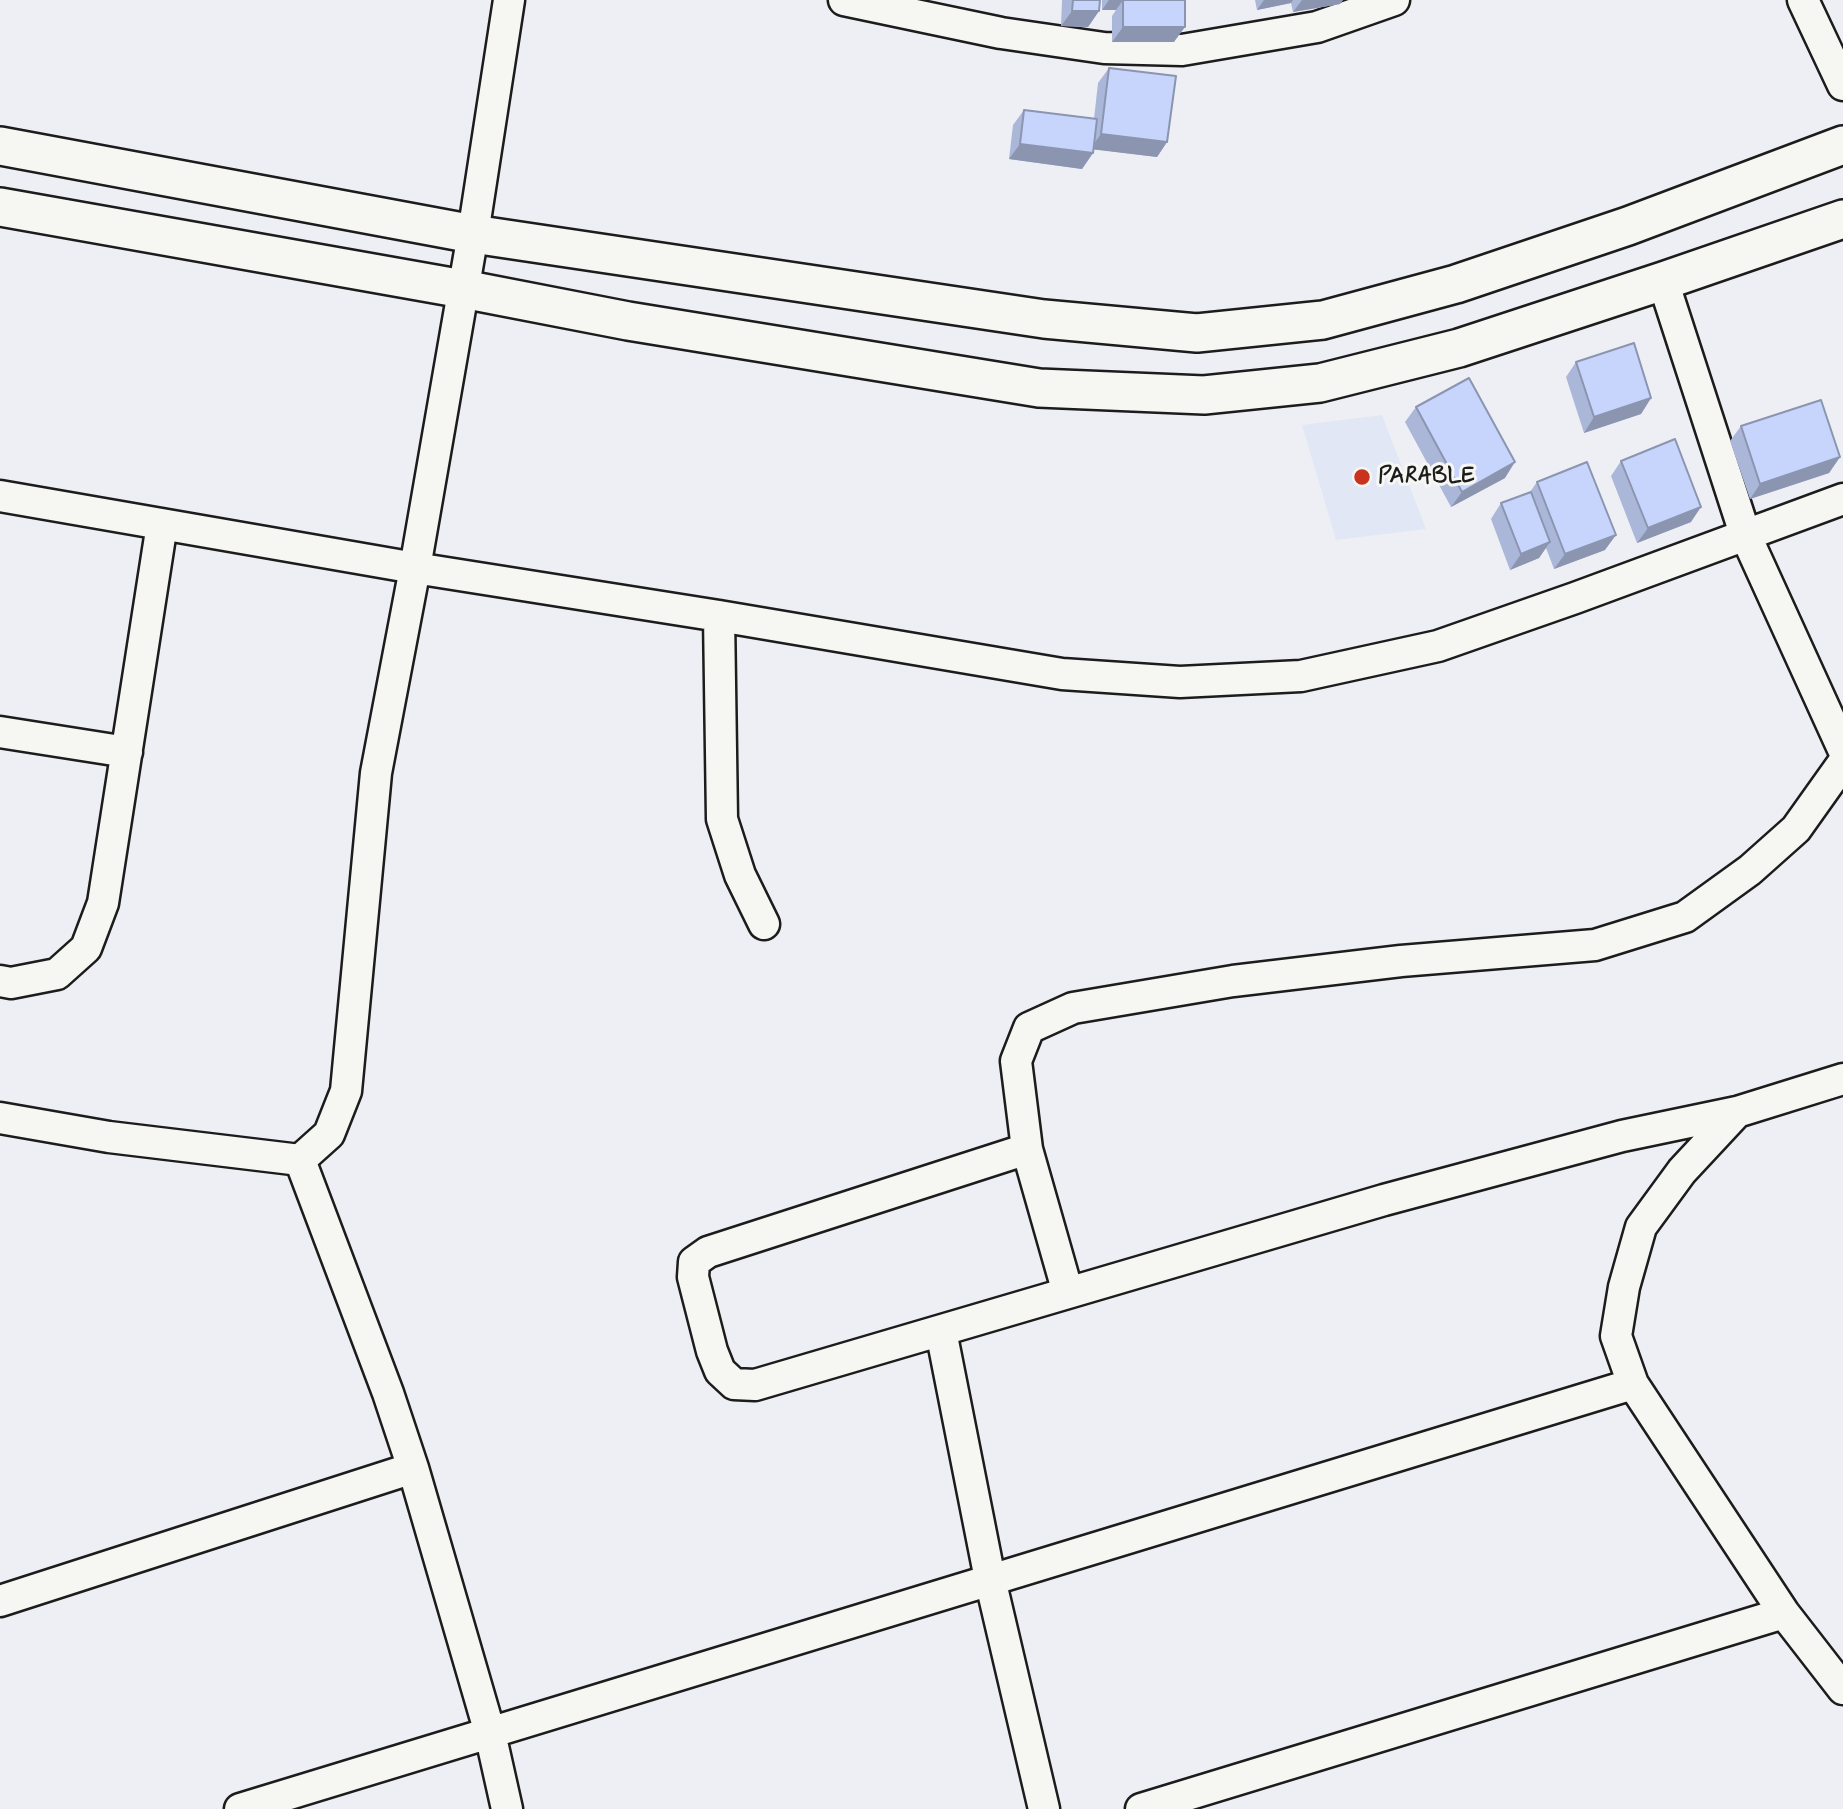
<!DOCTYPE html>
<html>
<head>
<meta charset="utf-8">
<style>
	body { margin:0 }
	canvas { display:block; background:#edeff4 }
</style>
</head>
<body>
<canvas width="1843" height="1809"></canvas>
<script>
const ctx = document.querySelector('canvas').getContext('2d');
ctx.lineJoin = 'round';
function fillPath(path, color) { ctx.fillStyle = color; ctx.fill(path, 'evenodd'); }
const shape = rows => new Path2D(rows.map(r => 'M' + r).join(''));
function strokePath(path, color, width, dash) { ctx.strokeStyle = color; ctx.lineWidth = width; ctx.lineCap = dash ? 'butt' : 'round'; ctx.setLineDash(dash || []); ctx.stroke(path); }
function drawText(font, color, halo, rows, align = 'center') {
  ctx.font = font + ' Mynerve,sans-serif'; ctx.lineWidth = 6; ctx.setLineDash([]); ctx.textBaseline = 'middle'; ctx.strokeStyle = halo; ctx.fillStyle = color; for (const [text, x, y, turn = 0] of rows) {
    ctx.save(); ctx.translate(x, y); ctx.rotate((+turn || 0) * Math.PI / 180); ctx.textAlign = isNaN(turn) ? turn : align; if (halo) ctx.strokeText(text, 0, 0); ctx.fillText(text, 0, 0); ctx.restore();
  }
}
fillPath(shape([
	[1382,415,1426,529,1336,540,1302,425]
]), '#e2e7f6');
const minor = shape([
	[844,0,1001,33,1104,48,1182,50,1317,27,1394,0],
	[1803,0,1843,85],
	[1663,281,1745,534,1843,749],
	[0,496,415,568,719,616,1062,674,1180,682,1301,676,1438,646,1575,598,1843,499],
	[719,616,722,819,740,875,764,924],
	[0,732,127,752],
	[0,981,11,983,57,974,86,948,103,903,162,524],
	[1737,1112,1682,1171,1641,1227,1624,1287,1616,1336,1633,1384,1784,1613,1843,1689],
	[0,1118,109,1137,300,1160,329,1134,346,1091,376,773,415,568,473,234,509,0],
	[1027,1149,708,1252,694,1262,693,1277,712,1351,720,1371,734,1384,755,1385,1384,1200,1622,1136,1737,1112,1843,1079],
	[300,1160,388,1393,413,1468,490,1733,507,1809],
	[1068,1293,1027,1149,1016,1061,1029,1028,1073,1008,1233,981,1401,961,1595,945,1685,917,1750,870,1796,829,1843,763],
	[941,1331,990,1579,1044,1809],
	[0,1601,413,1468],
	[240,1809,1633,1384],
	[1141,1809,1784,1613]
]);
const tertiary = shape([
	[0,146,473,234,1044,319,1197,333,1323,320,1456,284,1628,226,1843,145],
	[0,207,463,289,628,321,1039,388,1204,395,1320,383,1459,348,1663,281,1843,219]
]);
strokePath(minor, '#1c1c1c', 35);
strokePath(tertiary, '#1c1c1c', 42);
strokePath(minor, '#f6f6f2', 30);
strokePath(tertiary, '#f6f6f2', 37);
fillPath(shape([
	[1062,0,1100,0,1099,11,1088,27,1061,26],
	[1102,0,1185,0,1174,42,1112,42,1112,16,1116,10,1102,10],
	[1255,0,1343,0,1340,4,1293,12,1291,3,1257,10],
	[1109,68,1167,142,1157,157,1093,149,1093,153,1082,169,1009,159,1013,125,1024,110,1094,119,1098,83],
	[1576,362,1651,398,1641,414,1584,433,1566,377],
	[1416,407,1505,478,1451,507,1405,422],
	[1741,426,1840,457,1829,473,1750,499,1730,441],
	[1621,461,1691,522,1637,543,1611,476],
	[1537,482,1605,550,1554,569,1546,548,1539,558,1510,570,1491,519,1501,503,1530,492]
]), '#abb7d9');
fillPath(shape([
	[1109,0,1172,0,1123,0,1116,10,1102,10],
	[1264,0,1293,0,1291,3,1257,10],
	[1302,0,1343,0,1340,4,1293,12],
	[1072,11,1099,11,1088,27,1061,26],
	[1123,27,1185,27,1174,42,1112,42],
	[1101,134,1167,142,1157,157,1090,149],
	[1020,144,1093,153,1082,169,1009,159],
	[1651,398,1641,414,1584,433,1594,417],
	[1840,457,1829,473,1750,499,1760,484],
	[1515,462,1505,478,1451,507,1462,492],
	[1701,507,1691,522,1637,543,1648,528],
	[1616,535,1605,550,1554,569,1565,554],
	[1550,542,1539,558,1510,570,1521,554]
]), '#8b95b0');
const building = shape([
	[1073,0,1100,0,1099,11,1072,11,1073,0],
	[1123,0,1185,0,1185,27,1123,27,1123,0],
	[1109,68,1176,76,1167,142,1101,134,1109,68],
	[1024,110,1097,119,1093,153,1020,144,1024,110],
	[1634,343,1651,398,1594,417,1576,362,1634,343],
	[1469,378,1515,462,1462,492,1416,407,1469,378],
	[1821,400,1840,457,1760,484,1741,426,1821,400],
	[1675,439,1701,507,1648,528,1621,461,1675,439],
	[1587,462,1616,535,1565,554,1537,482,1587,462],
	[1531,492,1550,542,1521,554,1501,503,1531,492]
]);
fillPath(building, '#c7d5fc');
strokePath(building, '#8b95b0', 2);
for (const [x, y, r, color] of [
	[1362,477,9,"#c8321e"]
]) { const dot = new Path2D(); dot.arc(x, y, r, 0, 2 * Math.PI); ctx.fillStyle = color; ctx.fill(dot); strokePath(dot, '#f6f6f2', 2.5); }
drawText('bold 23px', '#1c1c1c', '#f6f6f2', [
	["PARABLE",1378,477]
], 'left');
</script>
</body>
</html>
